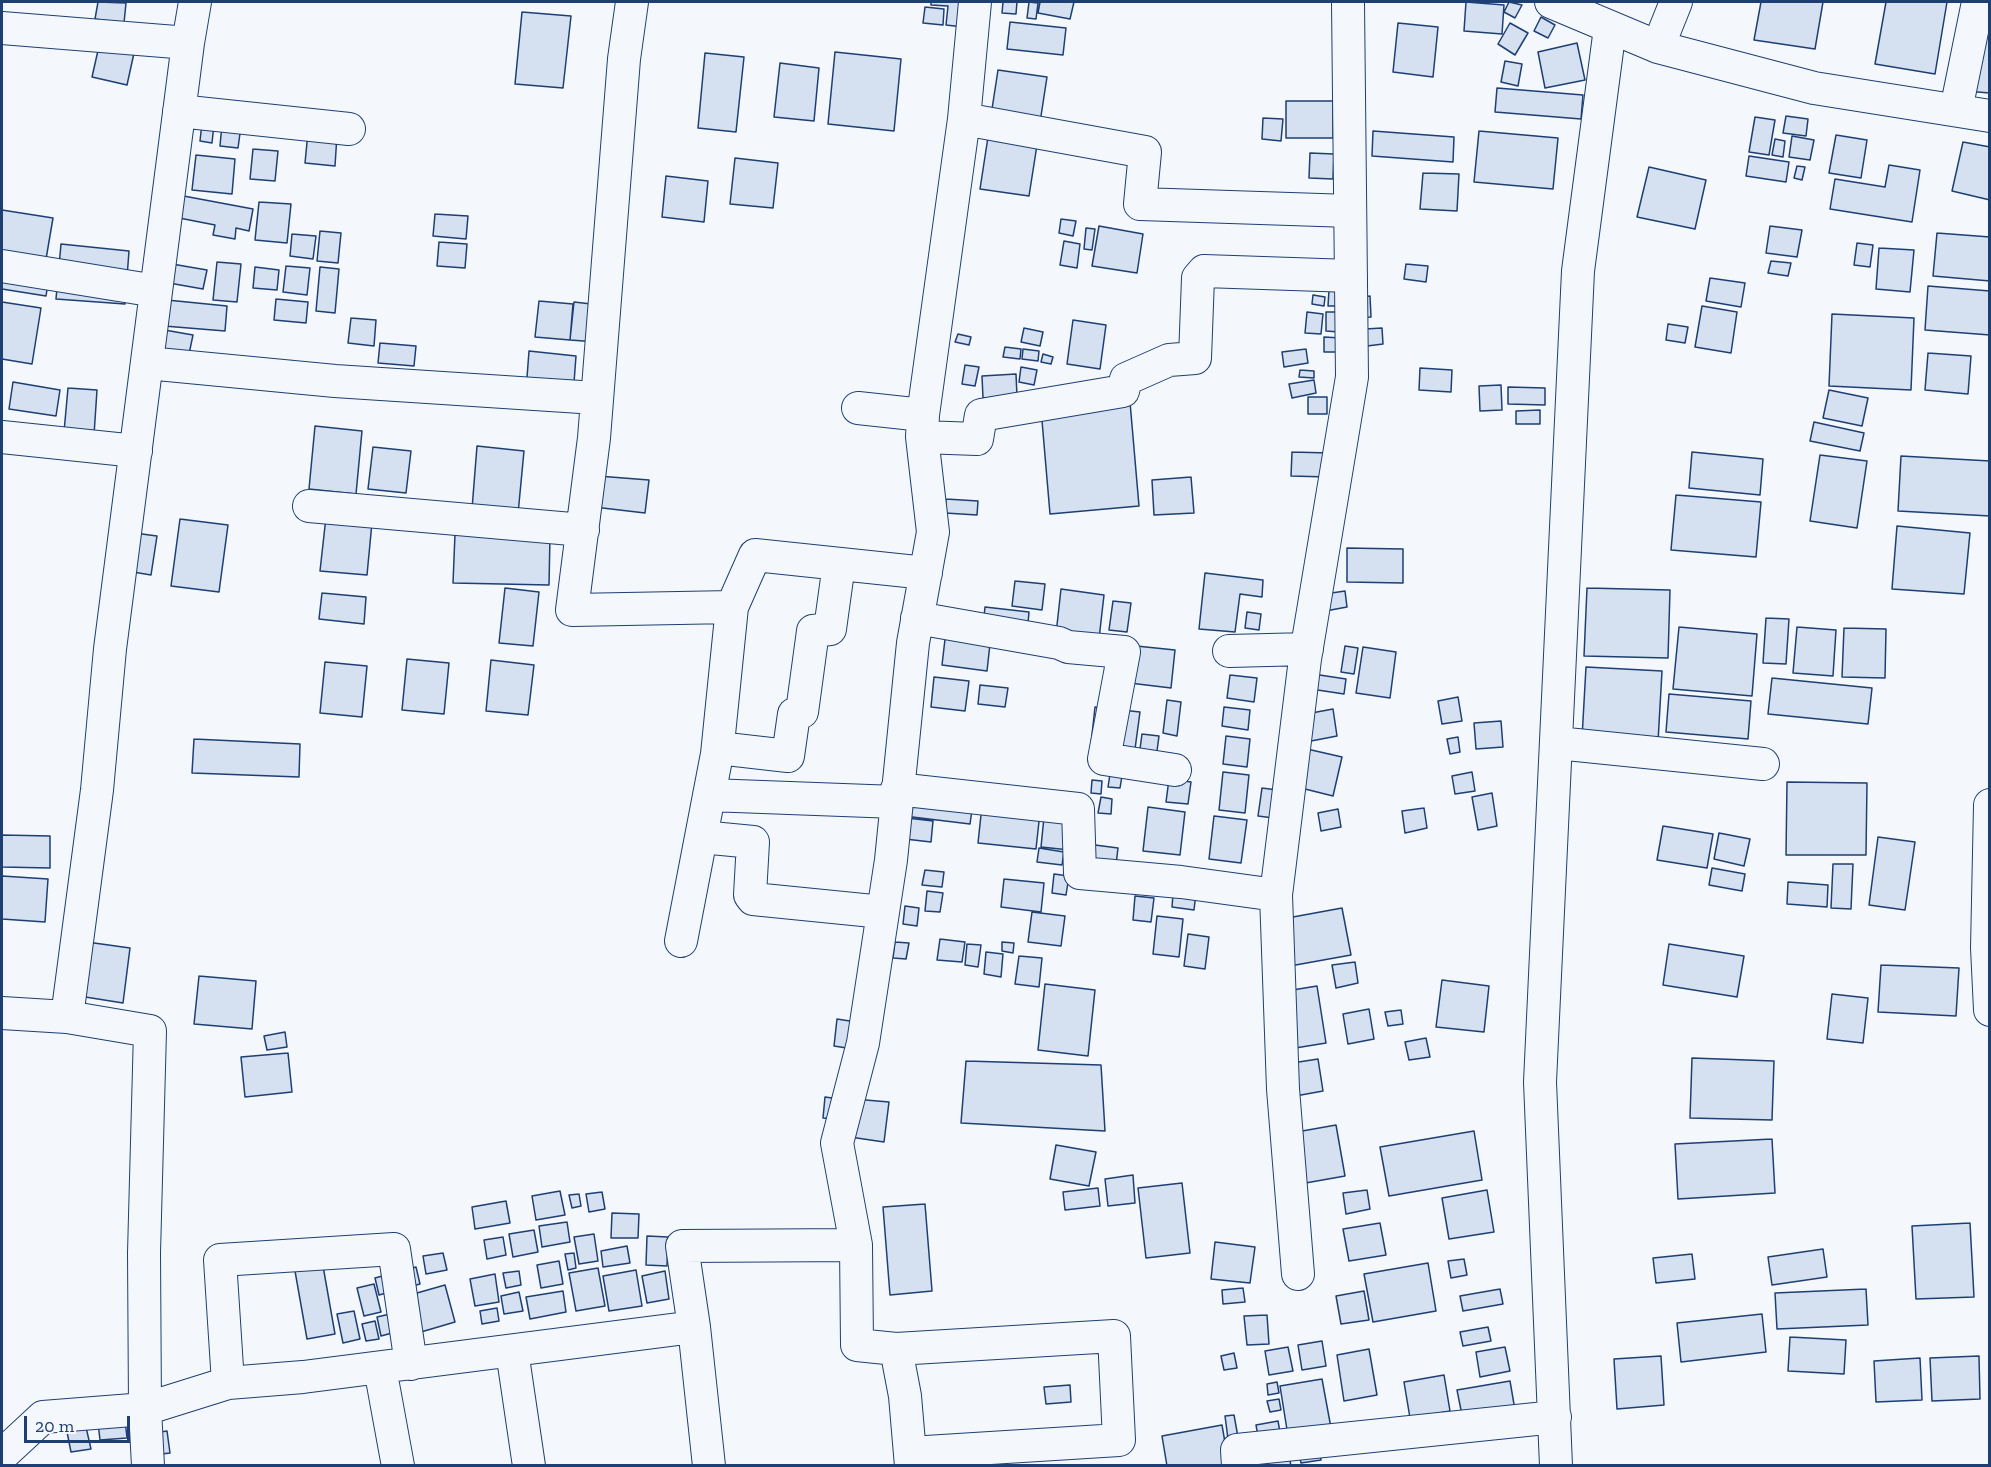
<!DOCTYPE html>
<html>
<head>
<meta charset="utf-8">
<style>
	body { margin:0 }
	#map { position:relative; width:1991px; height:1467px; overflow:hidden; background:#f4f7fb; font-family:"Zilla Slab",serif }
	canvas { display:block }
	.frame { position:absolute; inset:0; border:3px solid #1d3f73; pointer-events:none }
	.scale { position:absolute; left:24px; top:1416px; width:106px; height:27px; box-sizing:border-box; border:3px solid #1d3f73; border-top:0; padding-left:8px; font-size:18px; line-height:21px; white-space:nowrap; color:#1d3f73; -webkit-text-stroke:4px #f4f7fb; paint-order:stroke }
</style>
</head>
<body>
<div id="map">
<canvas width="1991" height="1467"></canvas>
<div class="frame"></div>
<div class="scale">20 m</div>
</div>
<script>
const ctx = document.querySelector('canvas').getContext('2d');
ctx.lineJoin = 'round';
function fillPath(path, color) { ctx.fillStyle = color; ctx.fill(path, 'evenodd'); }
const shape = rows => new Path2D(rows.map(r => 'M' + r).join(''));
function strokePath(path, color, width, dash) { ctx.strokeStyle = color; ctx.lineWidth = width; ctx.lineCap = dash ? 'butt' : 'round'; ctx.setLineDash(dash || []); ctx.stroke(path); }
const building = shape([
	[98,2,126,3,124,23,95,19,98,2],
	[931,2,966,2,963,27,946,25,948,6,931,5,931,2],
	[1003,2,1017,2,1016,14,1002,13,1003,2],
	[1029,2,1038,3,1036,19,1027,18,1029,2],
	[1040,2,1074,2,1070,19,1038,13,1040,2],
	[1466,2,1504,5,1502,34,1464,31,1466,2],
	[1509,2,1522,5,1515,18,1504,12,1509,2],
	[1761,2,1823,2,1815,49,1754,40,1761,2],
	[1886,2,1947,2,1935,74,1875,64,1886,2],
	[925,7,944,9,943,25,923,23,925,7],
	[522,12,571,16,563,88,515,84,522,12],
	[1541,17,1555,25,1548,38,1534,31,1541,17],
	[1010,22,1066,28,1063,55,1007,49,1010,22],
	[1398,23,1438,27,1433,77,1393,72,1398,23],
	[1510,23,1528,33,1515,55,1498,44,1510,23],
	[1969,35,1990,37,1990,93,1965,91,1969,35],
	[1577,43,1585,80,1545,88,1538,52,1577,43],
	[99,46,134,53,127,85,92,77,99,46],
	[835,52,901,59,894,131,828,124,835,52],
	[705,53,744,57,736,132,698,128,705,53],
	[1505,61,1522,64,1518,86,1501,82,1505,61],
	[780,63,819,68,814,121,774,117,780,63],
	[998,70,1047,77,1039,129,990,122,998,70],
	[1497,88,1583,95,1581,119,1495,112,1497,88],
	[1286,101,1333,101,1333,138,1286,138,1286,101],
	[1786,116,1808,119,1806,136,1783,133,1786,116],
	[1755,117,1775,120,1769,155,1749,152,1755,117],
	[1263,118,1283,119,1281,141,1262,139,1263,118],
	[202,123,214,124,212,143,200,141,202,123],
	[222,124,241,126,238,148,220,146,222,124],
	[1373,131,1454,137,1453,162,1372,156,1373,131],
	[1479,131,1558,138,1553,189,1474,182,1479,131],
	[308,132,337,135,335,166,305,163,308,132],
	[1836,135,1867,140,1861,178,1829,173,1836,135],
	[1792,136,1814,140,1810,160,1789,157,1792,136],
	[988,137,1037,145,1029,196,980,189,988,137],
	[1775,139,1785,141,1783,157,1772,155,1775,139],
	[1963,142,1990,147,1990,200,1952,191,1963,142],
	[253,149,278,151,275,181,250,179,253,149],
	[1310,153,1334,154,1333,179,1309,178,1310,153],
	[196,155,235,159,232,194,192,190,196,155],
	[1749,156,1789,162,1786,182,1746,176,1749,156],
	[735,158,778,163,773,208,730,204,735,158],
	[1889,165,1920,170,1912,222,1830,209,1835,179,1885,187,1889,165],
	[1797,166,1805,167,1802,180,1794,178,1797,166],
	[1649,167,1706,180,1695,229,1637,217,1649,167],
	[1423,173,1459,174,1457,211,1420,209,1423,173],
	[666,176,708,181,704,222,662,217,666,176],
	[173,194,253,209,249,231,236,228,235,239,213,235,215,225,169,216,173,194],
	[259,202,291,204,287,243,255,240,259,202],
	[2,210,53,218,45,265,2,257,2,210],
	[435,214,468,216,466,239,433,236,435,214],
	[1061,219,1076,221,1073,236,1059,233,1061,219],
	[1099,226,1143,234,1137,273,1092,266,1099,226],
	[1770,226,1802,230,1797,257,1766,253,1770,226],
	[1086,228,1095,229,1092,250,1084,249,1086,228],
	[320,231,341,233,338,263,317,261,320,231],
	[1937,233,1990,237,1990,281,1933,276,1937,233],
	[292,234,316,236,313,259,290,256,292,234],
	[1064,241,1080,244,1077,268,1060,265,1064,241],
	[439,242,467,244,465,268,437,266,439,242],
	[1857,243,1873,245,1870,267,1854,265,1857,243],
	[61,244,129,251,125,304,56,299,61,244],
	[1879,248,1914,250,1910,292,1876,289,1879,248],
	[1771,261,1791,263,1788,276,1768,273,1771,261],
	[217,262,241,264,237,302,213,300,217,262],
	[172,264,207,270,203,289,169,283,172,264],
	[1406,264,1428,266,1426,282,1404,279,1406,264],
	[286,266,310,268,307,295,283,292,286,266],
	[255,267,279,270,277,290,253,288,255,267],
	[320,267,339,269,335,313,316,311,320,267],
	[2,269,49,277,46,296,2,289,2,269],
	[1710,278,1745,283,1741,307,1706,301,1710,278],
	[1928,286,1990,291,1990,335,1925,330,1928,286],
	[1329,290,1341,291,1340,306,1328,306,1329,290],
	[1313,295,1325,297,1324,306,1312,304,1313,295],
	[1370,296,1371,317,1358,318,1356,298,1370,296],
	[276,299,308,302,306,323,274,320,276,299],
	[167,300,227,306,225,331,164,326,167,300],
	[539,301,573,304,570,340,535,337,539,301],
	[2,302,41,308,32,364,2,359,2,302],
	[574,302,600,305,597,342,570,340,574,302],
	[1702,306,1737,312,1731,353,1695,347,1702,306],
	[1307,312,1323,314,1321,334,1305,333,1307,312],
	[1326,312,1339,312,1339,332,1326,331,1326,312],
	[1832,314,1914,318,1911,390,1829,386,1832,314],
	[351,318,376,320,374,346,348,343,351,318],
	[1073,320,1106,325,1100,369,1067,364,1073,320],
	[1668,324,1688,327,1685,343,1666,340,1668,324],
	[1024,328,1043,332,1040,346,1021,342,1024,328],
	[1382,328,1383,344,1367,346,1365,329,1382,328],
	[159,329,193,335,189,354,155,348,159,329],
	[958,334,971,337,969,345,955,342,958,334],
	[1324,337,1341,338,1340,352,1324,352,1324,337],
	[380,343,416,346,414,366,378,363,380,343],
	[1005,347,1021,349,1020,359,1003,357,1005,347],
	[1023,349,1039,351,1038,361,1022,359,1023,349],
	[1306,349,1308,363,1284,367,1282,352,1306,349],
	[529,351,576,356,573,396,526,391,529,351],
	[1928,353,1971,356,1968,394,1925,390,1928,353],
	[1043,354,1053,357,1051,364,1041,362,1043,354],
	[965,365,979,367,975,386,962,384,965,365],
	[1021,367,1037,370,1034,385,1019,382,1021,367],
	[1420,368,1452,370,1451,392,1419,390,1420,368],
	[1300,370,1314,371,1314,378,1299,377,1300,370],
	[1016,374,1017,396,983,398,982,376,1016,374],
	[1314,380,1316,393,1292,398,1289,384,1314,380],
	[13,382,60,390,56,416,9,409,13,382],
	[1501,385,1502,410,1480,411,1479,386,1501,385],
	[1508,387,1545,388,1545,405,1508,404,1508,387],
	[68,388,97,390,94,435,64,432,68,388],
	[1829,390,1868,398,1862,426,1823,418,1829,390],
	[1308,397,1327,397,1327,414,1308,414,1308,397],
	[1130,402,1139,506,1050,514,1041,409,1130,402],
	[1540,410,1540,424,1516,424,1516,411,1540,410],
	[1814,422,1864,433,1860,451,1810,441,1814,422],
	[315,426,362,431,356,494,309,489,315,426],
	[477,446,524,451,518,514,472,509,477,446],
	[373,447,411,451,406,493,368,489,373,447],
	[1292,452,1329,453,1328,477,1291,476,1292,452],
	[1692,452,1763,459,1760,495,1689,488,1692,452],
	[1820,455,1867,461,1857,528,1810,521,1820,455],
	[1901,456,1990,461,1990,516,1898,511,1901,456],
	[598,476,649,480,645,513,594,507,598,476],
	[1191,477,1194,513,1154,515,1152,480,1191,477],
	[1676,495,1761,502,1756,557,1671,550,1676,495],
	[946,499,978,501,977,515,945,513,946,499],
	[327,508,373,512,367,575,320,571,327,508],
	[180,519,228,525,219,592,171,586,180,519],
	[1897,526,1970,533,1964,594,1892,589,1897,526],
	[127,532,157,536,151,575,121,570,127,532],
	[455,534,550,536,549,585,453,583,455,534],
	[1347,548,1403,549,1403,583,1347,582,1347,548],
	[1205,573,1263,580,1262,597,1240,594,1235,632,1199,629,1205,573],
	[1015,581,1045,584,1042,610,1012,606,1015,581],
	[505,588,539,592,533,646,499,643,505,588],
	[1587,588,1670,590,1668,658,1584,656,1587,588],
	[1061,589,1104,595,1099,639,1056,634,1061,589],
	[1345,591,1347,607,1320,612,1318,595,1345,591],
	[322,593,366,597,364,624,319,619,322,593],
	[1113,601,1131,603,1127,632,1109,630,1113,601],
	[985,607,1029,612,1028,623,984,617,985,607],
	[1247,612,1261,614,1259,630,1245,628,1247,612],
	[1766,618,1789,619,1786,664,1763,663,1766,618],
	[947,622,992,626,987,671,942,665,947,622],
	[1679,627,1757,634,1752,696,1673,689,1679,627],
	[1797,627,1836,630,1833,676,1793,673,1797,627],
	[1844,628,1886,629,1885,678,1842,677,1844,628],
	[1117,644,1175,650,1171,688,1113,681,1117,644],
	[1345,646,1358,648,1354,674,1341,672,1345,646],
	[1363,647,1396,652,1390,698,1356,693,1363,647],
	[407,659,449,663,444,714,402,710,407,659],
	[491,660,534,665,528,715,486,711,491,660],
	[325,662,367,666,362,717,320,713,325,662],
	[1586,667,1662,671,1658,742,1582,738,1586,667],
	[1313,674,1346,679,1344,694,1311,689,1313,674],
	[1230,675,1257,678,1254,702,1227,698,1230,675],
	[934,677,969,681,965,711,931,707,934,677],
	[1772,678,1872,688,1868,724,1768,714,1772,678],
	[980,685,1008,688,1005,707,978,704,980,685],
	[1669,694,1751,701,1748,739,1666,732,1669,694],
	[1458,697,1462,721,1442,724,1438,701,1458,697],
	[1167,700,1181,702,1177,736,1163,733,1167,700],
	[1095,707,1140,712,1135,749,1091,744,1095,707],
	[1224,707,1250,710,1248,730,1222,726,1224,707],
	[1333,709,1337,736,1311,741,1306,714,1333,709],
	[1501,721,1503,747,1476,749,1474,723,1501,721],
	[1142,734,1159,736,1157,751,1140,749,1142,734],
	[1226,736,1250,739,1247,767,1223,764,1226,736],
	[1458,737,1460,752,1450,754,1447,739,1458,737],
	[194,739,300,744,299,777,192,773,194,739],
	[1307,749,1342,757,1333,796,1297,787,1307,749],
	[1223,772,1249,775,1245,813,1219,810,1223,772],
	[1472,772,1475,791,1455,794,1452,776,1472,772],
	[1110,774,1122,776,1120,788,1108,787,1110,774],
	[1169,779,1191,782,1188,804,1166,802,1169,779],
	[1092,780,1102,781,1101,794,1091,793,1092,780],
	[1787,782,1867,783,1866,855,1786,855,1787,782],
	[1262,788,1285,791,1281,819,1258,816,1262,788],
	[1492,793,1497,826,1478,830,1472,797,1492,793],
	[906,795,973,803,970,824,904,816,906,795],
	[983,796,1041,803,1036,849,978,843,983,796],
	[1046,797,1085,802,1079,851,1041,847,1046,797],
	[1101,797,1112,799,1111,814,1098,813,1101,797],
	[1148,807,1185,812,1180,855,1143,851,1148,807],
	[1424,808,1427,828,1405,833,1402,811,1424,808],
	[1338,809,1341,827,1321,831,1318,813,1338,809],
	[1214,816,1247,820,1241,863,1209,859,1214,816],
	[907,818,933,821,931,842,905,839,907,818],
	[1663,826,1713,834,1707,868,1657,860,1663,826],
	[1719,833,1750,839,1744,866,1714,859,1719,833],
	[2,835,50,836,50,868,2,867,2,835],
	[1878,837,1915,842,1905,910,1869,905,1878,837],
	[1095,845,1118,848,1116,865,1093,862,1095,845],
	[1039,848,1064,852,1062,865,1037,862,1039,848],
	[1833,864,1853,864,1851,909,1831,908,1833,864],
	[1712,868,1745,874,1742,891,1709,885,1712,868],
	[925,870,944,872,942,887,922,885,925,870],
	[1054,874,1069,876,1066,895,1052,893,1054,874],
	[2,876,48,879,45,922,2,919,2,876],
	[1004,879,1044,883,1041,912,1001,907,1004,879],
	[1174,882,1197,884,1194,910,1172,907,1174,882],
	[1788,882,1828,885,1827,907,1787,904,1788,882],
	[927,891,943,893,940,912,925,911,927,891],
	[1135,896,1154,898,1151,922,1133,920,1135,896],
	[905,906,919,908,917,926,903,924,905,906],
	[1342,908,1351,955,1290,966,1282,919,1342,908],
	[1032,912,1065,916,1061,946,1028,942,1032,912],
	[1157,916,1183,919,1179,957,1153,954,1157,916],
	[1188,934,1209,937,1205,969,1184,966,1188,934],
	[940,939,965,942,962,962,937,960,940,939],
	[87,942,130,948,123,1003,79,996,87,942],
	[895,942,909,943,906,959,893,958,895,942],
	[1002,942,1014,943,1013,953,1002,951,1002,942],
	[967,944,981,945,978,967,965,965,967,944],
	[1669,944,1744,956,1737,997,1663,985,1669,944],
	[986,952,1003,954,1001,977,984,974,986,952],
	[1019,956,1042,958,1039,987,1015,984,1019,956],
	[1355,962,1358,983,1336,988,1332,965,1355,962],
	[1881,965,1959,968,1956,1016,1878,1012,1881,965],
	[199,976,256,981,252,1029,194,1024,199,976],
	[1442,980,1489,986,1484,1032,1436,1027,1442,980],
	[1045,984,1095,990,1088,1056,1038,1050,1045,984],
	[1317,986,1326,1043,1277,1051,1268,994,1317,986],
	[1832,994,1868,998,1863,1043,1827,1039,1832,994],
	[1369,1009,1374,1039,1348,1044,1343,1014,1369,1009],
	[1401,1010,1403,1024,1388,1026,1385,1012,1401,1010],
	[837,1019,856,1022,853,1049,834,1046,837,1019],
	[285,1032,287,1047,267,1050,264,1036,285,1032],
	[1426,1038,1430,1057,1409,1060,1405,1042,1426,1038],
	[288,1053,292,1092,245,1097,241,1057,288,1053],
	[1692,1058,1774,1061,1772,1120,1690,1118,1692,1058],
	[1318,1059,1323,1091,1279,1099,1273,1066,1318,1059],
	[966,1061,1101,1065,1105,1131,961,1123,966,1061],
	[825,1097,846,1100,843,1120,823,1118,825,1097],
	[854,1099,889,1102,884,1142,850,1137,854,1099],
	[1336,1125,1345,1176,1283,1187,1274,1136,1336,1125],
	[1474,1131,1482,1180,1389,1196,1380,1147,1474,1131],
	[1772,1139,1775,1193,1678,1199,1675,1144,1772,1139],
	[1056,1145,1096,1152,1089,1186,1050,1179,1056,1145],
	[1133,1175,1135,1203,1108,1206,1105,1179,1133,1175],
	[1182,1183,1190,1253,1146,1258,1138,1188,1182,1183],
	[1098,1188,1100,1206,1065,1210,1063,1192,1098,1188],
	[1367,1190,1370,1209,1346,1214,1343,1193,1367,1190],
	[1487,1190,1494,1232,1449,1239,1442,1198,1487,1190],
	[560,1191,565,1215,536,1220,532,1196,560,1191],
	[602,1192,605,1209,589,1212,586,1194,602,1192],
	[579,1194,581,1206,572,1208,569,1195,579,1194],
	[506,1201,510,1223,475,1229,472,1207,506,1201],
	[925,1204,932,1291,890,1295,883,1207,925,1204],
	[612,1213,639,1214,638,1238,611,1238,612,1213],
	[567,1222,570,1242,542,1247,539,1226,567,1222],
	[1380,1223,1386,1255,1349,1261,1343,1229,1380,1223],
	[1970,1223,1974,1297,1916,1299,1912,1226,1970,1223],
	[534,1230,538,1252,513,1257,509,1234,534,1230],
	[594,1234,598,1261,579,1264,574,1237,594,1234],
	[647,1236,668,1237,667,1266,646,1265,647,1236],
	[503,1237,506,1255,487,1259,484,1240,503,1237],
	[1215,1242,1255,1247,1250,1283,1211,1279,1215,1242],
	[627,1246,630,1263,603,1267,601,1251,627,1246],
	[320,1249,335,1334,307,1339,292,1254,320,1249],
	[1823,1249,1827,1277,1772,1285,1768,1257,1823,1249],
	[443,1253,447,1270,426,1274,423,1256,443,1253],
	[574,1253,576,1268,568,1270,565,1254,574,1253],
	[1692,1254,1695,1279,1656,1283,1653,1258,1692,1254],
	[1464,1259,1467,1275,1451,1278,1448,1261,1464,1259],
	[559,1261,563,1284,541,1288,537,1265,559,1261],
	[1428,1263,1436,1311,1373,1322,1364,1274,1428,1263],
	[416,1267,420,1284,379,1295,375,1278,416,1267],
	[598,1268,605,1306,576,1311,569,1273,598,1268],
	[636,1270,642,1306,609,1311,603,1276,636,1270],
	[519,1271,521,1285,506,1288,503,1273,519,1271],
	[665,1271,669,1299,647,1303,642,1276,665,1271],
	[495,1274,499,1302,475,1306,470,1279,495,1274],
	[374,1284,381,1312,364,1316,357,1288,374,1284],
	[445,1285,455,1322,421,1332,410,1295,445,1285],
	[1243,1288,1245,1302,1223,1304,1222,1290,1243,1288],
	[1500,1289,1503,1304,1463,1311,1460,1296,1500,1289],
	[1866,1289,1868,1325,1777,1329,1775,1293,1866,1289],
	[563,1291,566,1312,530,1319,526,1297,563,1291],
	[1364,1291,1369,1320,1341,1324,1336,1296,1364,1291],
	[519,1292,523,1311,504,1314,501,1296,519,1292],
	[497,1308,499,1321,482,1324,480,1311,497,1308],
	[354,1311,360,1339,343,1343,337,1314,354,1311],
	[403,1311,407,1329,381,1336,377,1317,403,1311],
	[1762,1314,1766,1352,1681,1362,1677,1323,1762,1314],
	[1267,1315,1269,1344,1247,1345,1244,1316,1267,1315],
	[375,1321,379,1339,366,1341,362,1324,375,1321],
	[1488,1327,1491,1341,1463,1346,1460,1332,1488,1327],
	[1790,1337,1846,1340,1844,1374,1788,1371,1790,1337],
	[1322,1341,1326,1366,1302,1370,1298,1345,1322,1341],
	[1288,1347,1293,1371,1269,1375,1265,1351,1288,1347],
	[1505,1347,1510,1371,1480,1377,1476,1352,1505,1347],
	[1369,1349,1377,1395,1344,1401,1337,1355,1369,1349],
	[1234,1353,1237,1368,1224,1370,1221,1356,1234,1353],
	[1661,1356,1664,1405,1617,1409,1614,1359,1661,1356],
	[1979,1356,1980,1399,1932,1401,1930,1358,1979,1356],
	[1920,1358,1922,1400,1876,1402,1874,1361,1920,1358],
	[1444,1375,1450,1411,1410,1418,1404,1382,1444,1375],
	[1322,1379,1331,1428,1288,1436,1280,1386,1322,1379],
	[1510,1381,1515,1410,1463,1420,1457,1390,1510,1381],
	[1277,1382,1279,1393,1268,1395,1267,1384,1277,1382],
	[1070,1385,1071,1402,1046,1404,1044,1387,1070,1385],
	[1279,1399,1281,1410,1270,1412,1267,1401,1279,1399],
	[124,1410,127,1438,100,1440,97,1414,124,1410],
	[83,1414,91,1449,71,1452,64,1417,83,1414],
	[1234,1415,1238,1437,1228,1439,1225,1416,1234,1415],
	[1278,1421,1281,1438,1259,1442,1256,1425,1278,1421],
	[1222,1425,1229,1466,1167,1466,1162,1436,1222,1425],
	[167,1431,170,1453,137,1457,134,1436,167,1431],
	[1319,1443,1321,1460,1301,1463,1298,1447,1319,1443],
	[1287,1445,1291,1466,1266,1466,1263,1450,1287,1445]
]);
fillPath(building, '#d5e0f0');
strokePath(building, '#1d3f73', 1.5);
const street = shape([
	[195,2,188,43,110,649,97,790,67,1017,150,1031,144,1253,145,1409,228,1383,303,1377,694,1327],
	[632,2,624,59,594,438,572,610,732,607,717,754,681,941],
	[1551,2,1658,47,1814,88,1990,116],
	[2,28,188,43],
	[1658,47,1676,2],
	[1956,110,1978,2],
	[179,111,349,129],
	[964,119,1145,152,1140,204,1350,211],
	[2,266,156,291],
	[147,363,335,381,596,398],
	[858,408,923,415],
	[2,437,136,451],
	[922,437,977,439,981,415,1123,391,1126,379,1169,360,1195,358,1198,278,1204,271,1351,276],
	[309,506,583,530],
	[732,607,755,555,926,573],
	[917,618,1059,643,1068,647,1124,652,1104,759,1175,770],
	[1229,651,1307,649],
	[1557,743,1763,764],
	[718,748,788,756,794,714,802,712,813,631,830,629,839,564],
	[897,789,1078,809,1080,873,1181,882,1276,895],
	[709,795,896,802],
	[1990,805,1987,948,1990,1010],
	[701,837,753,842,750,895,753,899,883,912],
	[2,1013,67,1017],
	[1298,1274,1283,1089,1276,895,1305,659,1352,377,1348,2],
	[896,1349,1114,1336,1119,1440,910,1453],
	[512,1351,529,1466],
	[380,1368,398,1466],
	[228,1383,220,1260,394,1249,411,1364],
	[2,1455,43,1417,145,1409,148,1466],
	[709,1466,694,1327,682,1246,856,1245],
	[911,1466,905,1396,896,1349,857,1345,856,1245,837,1143,863,1043,891,860,913,643,933,532,922,437,923,415,964,119,975,2],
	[1238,1466,1237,1450,1555,1417],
	[1556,1466,1540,1082,1578,271,1610,28]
]);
strokePath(street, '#1d3f73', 34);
strokePath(street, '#f4f7fb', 32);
</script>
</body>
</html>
